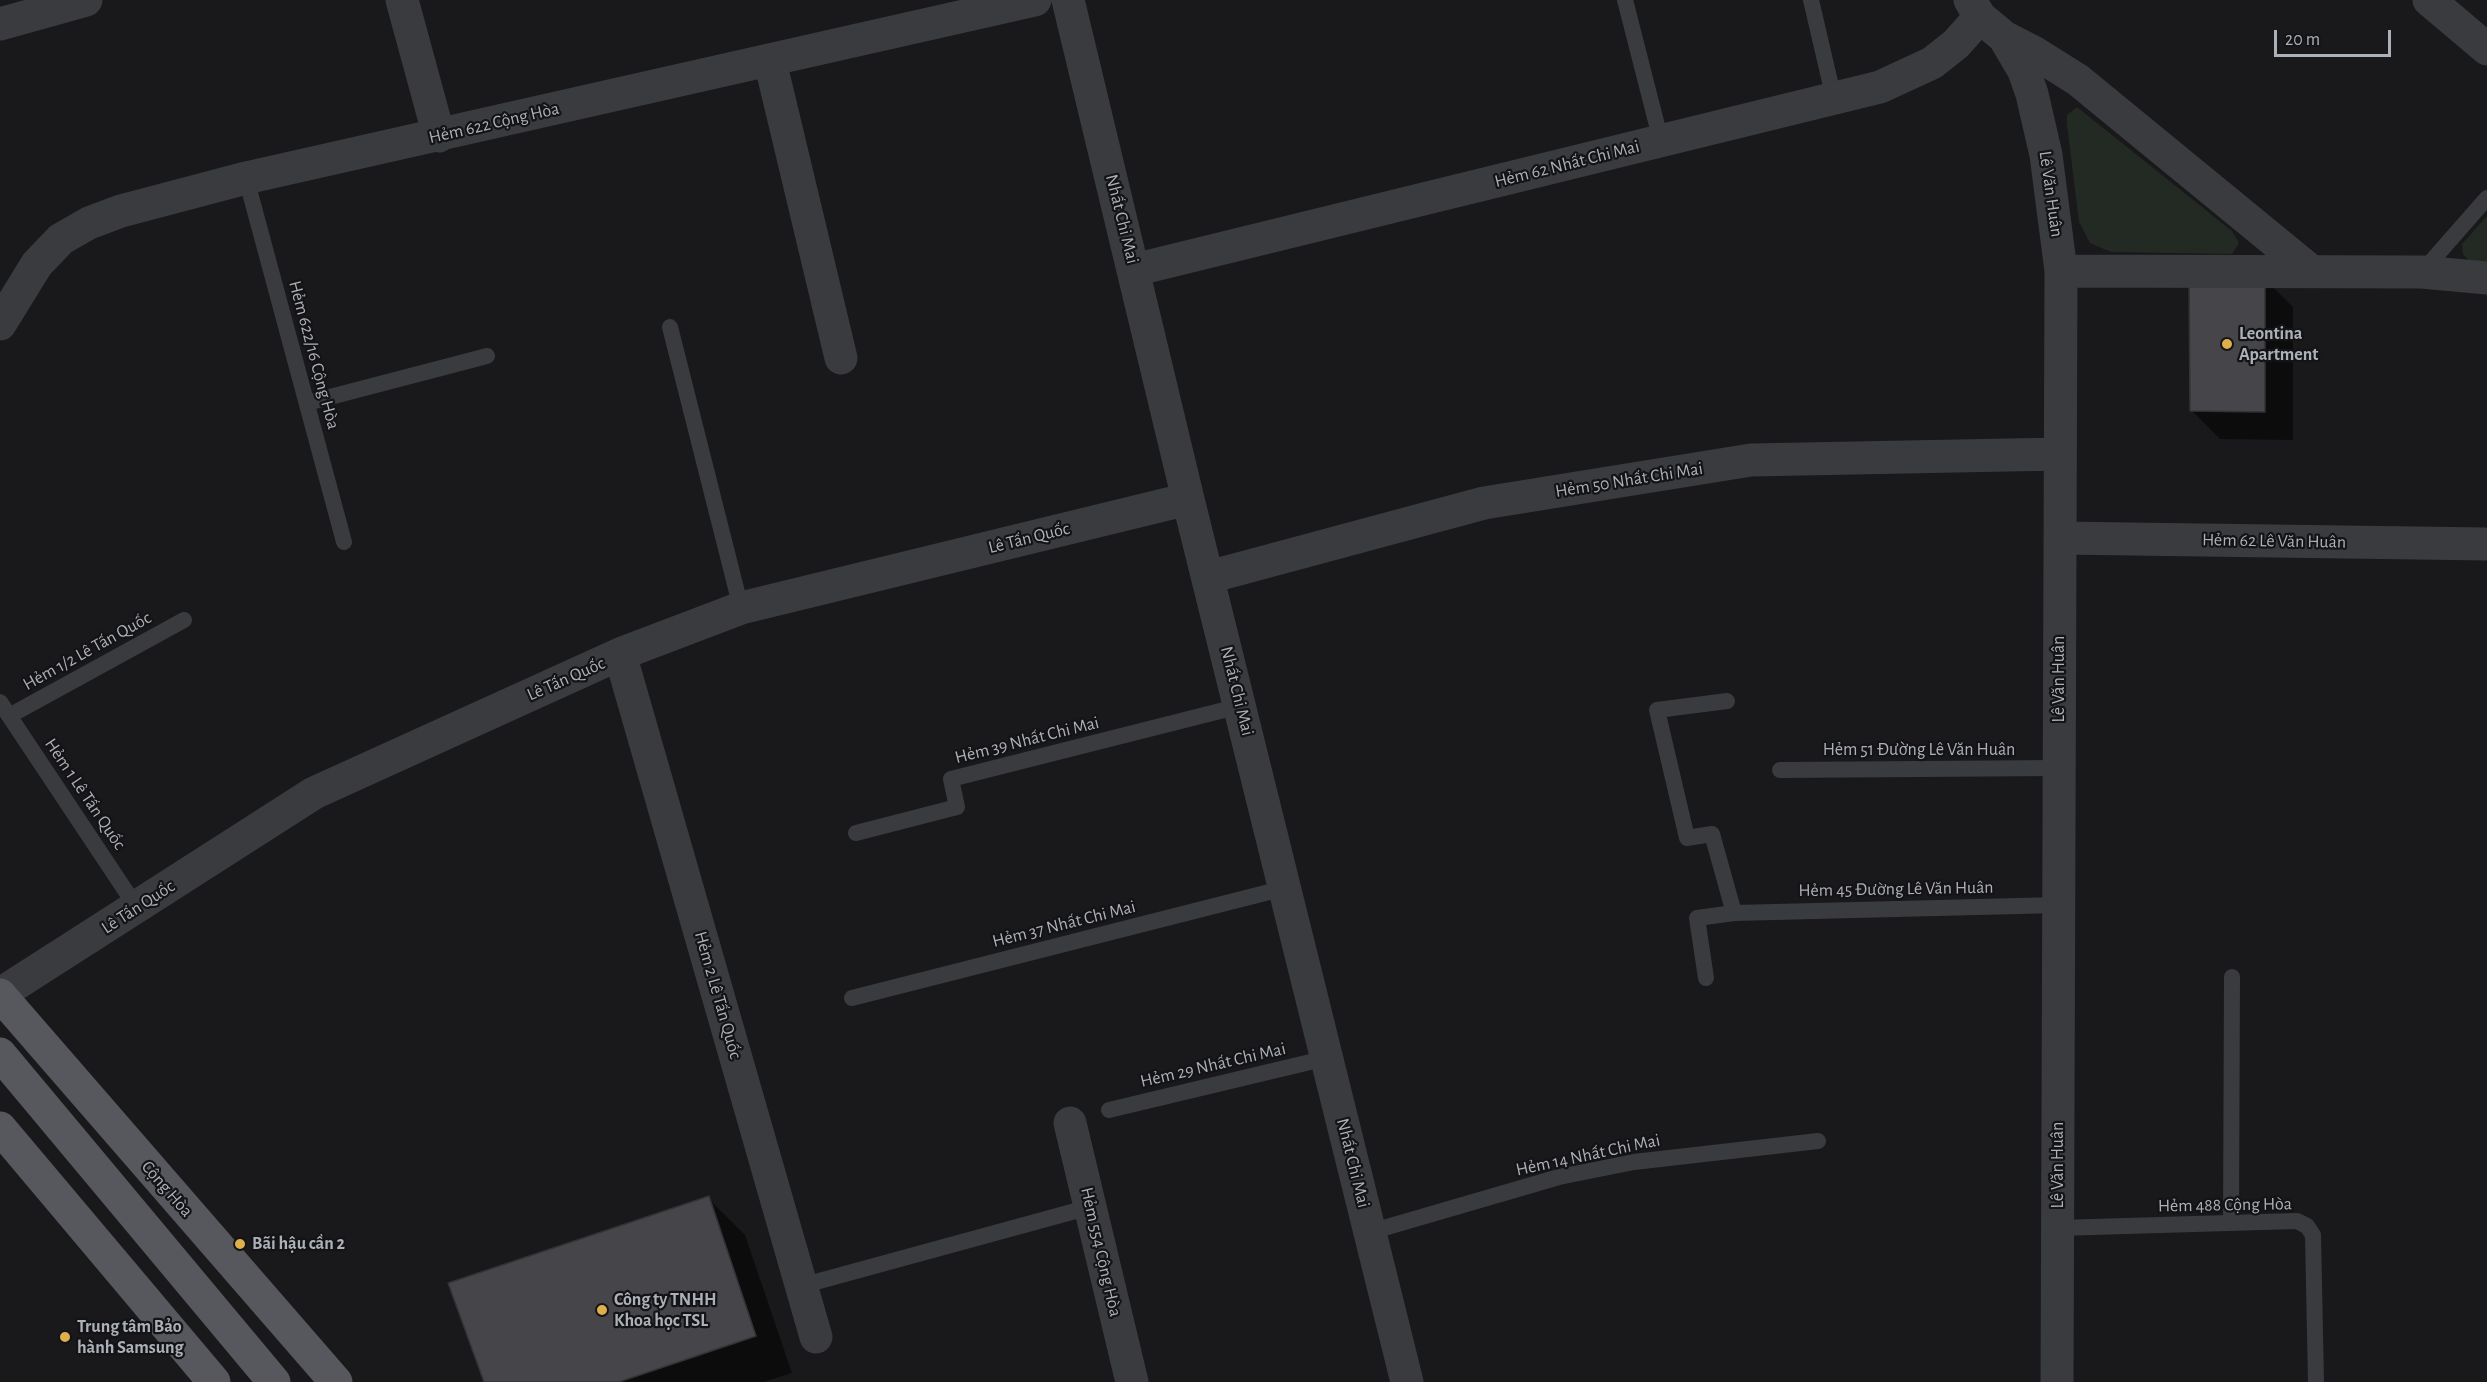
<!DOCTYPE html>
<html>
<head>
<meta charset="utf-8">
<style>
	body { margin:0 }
	#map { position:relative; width:2487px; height:1382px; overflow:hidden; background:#19181a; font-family:"Alegreya Sans",sans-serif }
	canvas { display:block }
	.scale { position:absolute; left:2274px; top:30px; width:117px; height:27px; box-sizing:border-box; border:3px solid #acb0b8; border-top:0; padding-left:8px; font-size:18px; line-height:21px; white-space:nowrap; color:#acb0b8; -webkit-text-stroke:4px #141315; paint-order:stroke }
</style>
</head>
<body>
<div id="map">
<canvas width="2487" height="1382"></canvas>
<div class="scale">20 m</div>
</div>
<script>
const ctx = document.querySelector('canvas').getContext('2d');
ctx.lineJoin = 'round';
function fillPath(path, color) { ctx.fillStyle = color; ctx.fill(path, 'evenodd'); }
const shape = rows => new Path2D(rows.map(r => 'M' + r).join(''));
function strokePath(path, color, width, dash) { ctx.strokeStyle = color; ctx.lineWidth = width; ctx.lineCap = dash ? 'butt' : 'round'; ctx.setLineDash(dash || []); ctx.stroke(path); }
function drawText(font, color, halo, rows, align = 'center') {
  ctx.font = font + ' "Alegreya Sans",sans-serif'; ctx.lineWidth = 4.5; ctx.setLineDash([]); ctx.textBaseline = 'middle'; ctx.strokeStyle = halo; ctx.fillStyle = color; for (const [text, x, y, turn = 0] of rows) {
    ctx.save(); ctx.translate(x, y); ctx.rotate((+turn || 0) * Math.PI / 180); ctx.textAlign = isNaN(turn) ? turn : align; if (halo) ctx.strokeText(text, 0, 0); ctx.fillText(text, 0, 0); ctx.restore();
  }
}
fillPath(shape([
	[2077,107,2232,231,2239,243,2232,254,2111,252,2090,243,2079,222,2067,125,2067,115],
	[2487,216,2487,264,2471,263,2463,254,2462,244]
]), '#232a24');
fillPath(shape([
	[2264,278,2293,307,2293,440,2220,439,2191,410],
	[708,1198,745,1235,792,1373,764,1382,486,1382,450,1284]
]), '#0007');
const building = shape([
	[2189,277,2265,277,2265,412,2190,411,2189,277],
	[709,1196,756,1336,619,1382,484,1382,448,1283,709,1196]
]);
fillPath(building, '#46464a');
strokePath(building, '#333336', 1.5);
strokePath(shape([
	[1625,0,1661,141],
	[1811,0,1834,99],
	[246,178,344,542],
	[2422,272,2487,198],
	[670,327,741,608],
	[307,403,487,356],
	[1727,701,1657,710,1687,838,1712,834,1734,913,2059,905],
	[0,702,137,908],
	[9,716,184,620],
	[1780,770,2059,768],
	[856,833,957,807,951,779,1240,706],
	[1706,978,1697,918,1734,913],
	[852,998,1285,888],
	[1109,1110,1327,1058],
	[2231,1223,2232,977],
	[2058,1228,2297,1221,2307,1226,2313,1235,2316,1382],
	[1370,1232,1559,1177,1634,1162,1818,1141],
	[801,1286,1090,1207]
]), '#3a3b3f', 16);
strokePath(shape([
	[402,0,439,136],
	[1068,0,1188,499,1407,1382],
	[1970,0,1980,17,2004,37,2024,71,2032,94,2046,155,2061,271,2057,1382],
	[2429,0,2487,49],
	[0,24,86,0],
	[2004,37,2035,53,2078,80,2311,271],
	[770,61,841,358],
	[1134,270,1880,87,1932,63,1956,44,1980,17],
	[2061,271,2422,272,2487,278],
	[0,324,37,264,61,239,89,223,121,211,246,178,1035,0],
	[2060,538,2487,544],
	[1209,577,1484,503,1751,460,2060,454],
	[620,654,816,1337],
	[0,994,314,793,620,654,741,608,1188,499],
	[1070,1123,1132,1382]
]), '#3a3b3f', 33);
strokePath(shape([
	[0,995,336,1382],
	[0,1054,274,1382],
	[0,1128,214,1382]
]), '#56585d', 33);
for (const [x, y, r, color] of [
	[2227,344,6,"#deb04c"],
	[240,1244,6,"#deb04c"],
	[602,1310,6,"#deb04c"],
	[65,1337,6,"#deb04c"]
]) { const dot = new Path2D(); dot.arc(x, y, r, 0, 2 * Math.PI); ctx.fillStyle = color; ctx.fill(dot); strokePath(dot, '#141315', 2); }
drawText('18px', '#acb0b8', '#141315', [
	["Hẻm 622 Cộng Hòa",494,123,-13],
	["Hẻm 62 Nhất Chi Mai",1567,164,-14],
	["Lê Văn Huân",2051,194,82],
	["Nhất Chi Mai",1122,219,76],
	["Hẻm 622/16 Cộng Hòa",314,355,75],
	["Hẻm 50 Nhất Chi Mai",1629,480,-9],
	["Lê Tấn Quốc",1029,538,-14],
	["Hẻm 62 Lê Văn Huân",2274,541,1],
	["Hẻm 1/2 Lê Tấn Quốc",87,651,-29],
	["Lê Tấn Quốc",566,679,-24],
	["Lê Văn Huân",2059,679,-90],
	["Nhất Chi Mai",1237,691,76],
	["Hẻm 39 Nhất Chi Mai",1027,740,-14],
	["Hẻm 51 Đường Lê Văn Huân",1919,750],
	["Hẻm 1 Lê Tấn Quốc",85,794,56],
	["Hẻm 45 Đường Lê Văn Huân",1896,889,-1],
	["Lê Tấn Quốc",138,907,-33],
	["Hẻm 37 Nhất Chi Mai",1064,924,-14],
	["Hẻm 2 Lê Tấn Quốc",718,995,74],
	["Hẻm 29 Nhất Chi Mai",1213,1065,-13],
	["Hẻm 14 Nhất Chi Mai",1588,1155,-12],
	["Nhất Chi Mai",1353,1163,76],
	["Lê Văn Huân",2058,1165,-90],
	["Cộng Hòa",167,1189,49],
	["Hẻm 488 Cộng Hòa",2225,1205,-1],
	["Hẻm 554 Cộng Hòa",1101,1252,77]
]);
drawText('bold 18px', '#acb0b8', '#141315', [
	["Leontina",2239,334],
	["Apartment",2239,355],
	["Bãi hậu cần 2",252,1244],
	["Công ty TNHH",614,1300],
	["Khoa học TSL",614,1321],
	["Trung tâm Bảo",77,1327],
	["hành Samsung",77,1348]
], 'left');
</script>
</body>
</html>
